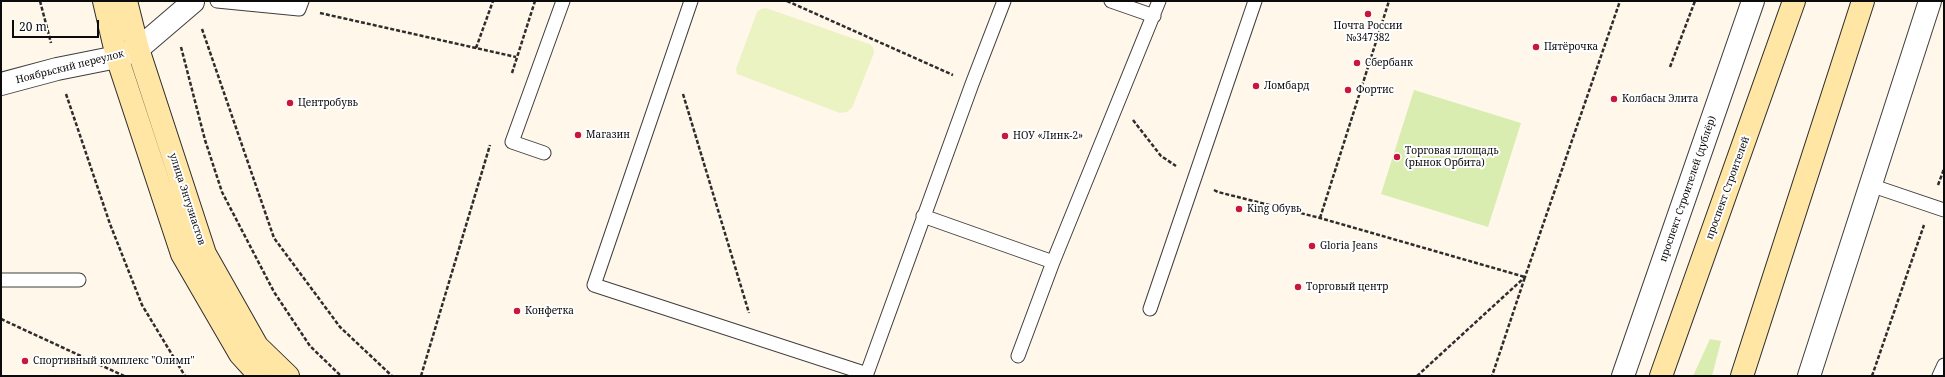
<!DOCTYPE html>
<html>
<head>
<meta charset="utf-8">
<style>
	body { margin:0 }
	#map { position:relative; width:1945px; height:377px; overflow:hidden; background:#fff7ea; font-family:"Noto Serif",serif }
	canvas { display:block }
	.frame { position:absolute; inset:0; border:2px solid #0b0b0b; pointer-events:none }
	.scale { position:absolute; left:12px; top:20px; width:87px; height:18px; box-sizing:border-box; border:2px solid #0b0b0b; border-top:0; padding-left:5px; font-size:12px; line-height:14px; white-space:nowrap; color:#0b0b0b; -webkit-text-stroke:3px #fff; paint-order:stroke }
</style>
</head>
<body>
<div id="map">
<canvas width="1945" height="377"></canvas>
<div class="frame"></div>
<div class="scale">20 m</div>
</div>
<script>
const ctx = document.querySelector('canvas').getContext('2d');
ctx.lineJoin = 'round';
function fillPath(path, color) { ctx.fillStyle = color; ctx.fill(path, 'evenodd'); }
const shape = rows => new Path2D(rows.map(r => 'M' + r).join(''));
function strokePath(path, color, width, dash) { ctx.strokeStyle = color; ctx.lineWidth = width; ctx.lineCap = dash ? 'butt' : 'round'; ctx.setLineDash(dash || []); ctx.stroke(path); }
function drawText(font, color, halo, rows, align = 'center') {
  ctx.font = font + ' "Noto Serif",serif'; ctx.lineWidth = 4; ctx.setLineDash([]); ctx.textBaseline = 'middle'; ctx.strokeStyle = halo; ctx.fillStyle = color; for (const [text, x, y, turn = 0] of rows) {
    ctx.save(); ctx.translate(x, y); ctx.rotate((+turn || 0) * Math.PI / 180); ctx.textAlign = isNaN(turn) ? turn : align; if (halo) ctx.strokeText(text, 0, 0); ctx.fillText(text, 0, 0); ctx.restore();
  }
}
fillPath(shape([
	[1414,90,1521,123,1488,227,1381,194],
	[1710,339,1721,341,1712,376,1693,376]
]), '#daedb0');
fillPath(shape([
	[766,8,869,44,873,47,874,53,852,108,847,112,840,113,737,74,736,69,757,12,761,9]
]), '#ebf3c3');
const lane = shape([
	[217,1,299,9,302,1],
	[691,1,594,285,867,374],
	[1111,1,1154,16],
	[544,153,512,142,563,1],
	[1870,185,1944,210],
	[923,216,1053,262],
	[1,280,79,280],
	[1150,309,1255,1],
	[1018,356,1053,262,1159,1],
	[866,376,972,84,1004,1],
	[1939,376,1944,365]
]);
const street = shape([
	[1,84,57,69,117,57,138,49,193,2],
	[1623,376,1753,1],
	[1809,376,1930,1]
]);
const secondary = shape([
	[104,1,117,57,182,254,240,354,260,376],
	[126,1,138,49,205,254,257,346,288,376],
	[1661,376,1794,1],
	[1742,376,1863,1]
]);
strokePath(lane, '#3e3e3e', 15);
strokePath(street, '#3e3e3e', 24);
strokePath(secondary, '#2d2d2d', 24);
strokePath(shape([
	[40,1,51,43],
	[787,1,953,75],
	[320,13,516,57],
	[202,29,274,238,340,327,392,376],
	[181,47,205,140,222,192,274,292,310,346,341,376],
	[476,48,493,1],
	[1670,67,1695,1],
	[512,73,535,1],
	[66,94,110,224,142,305,185,376],
	[683,94,749,313],
	[1133,120,1161,156,1176,166],
	[1938,185,1944,169],
	[1214,190,1218,192,1320,218,1525,277,1492,376],
	[1320,218,1389,1],
	[1,319,124,376],
	[421,376,490,145],
	[1417,376,1525,277,1620,1],
	[1872,376,1924,225]
]), '#2d2d2d', 2.5, [4, 2]);
strokePath(lane, '#fff', 13);
strokePath(street, '#fff', 22);
strokePath(secondary, '#ffe6a5', 22);
for (const [x, y, r, color] of [
	[1368,14,4,"#c8173d"],
	[1536,47,4,"#c8173d"],
	[1357,63,4,"#c8173d"],
	[1256,86,4,"#c8173d"],
	[1348,90,4,"#c8173d"],
	[1614,99,4,"#c8173d"],
	[290,103,4,"#c8173d"],
	[578,135,4,"#c8173d"],
	[1005,136,4,"#c8173d"],
	[1397,157,4,"#c8173d"],
	[1239,209,4,"#c8173d"],
	[1312,246,4,"#c8173d"],
	[1298,287,4,"#c8173d"],
	[517,311,4,"#c8173d"],
	[25,361,4,"#c8173d"]
]) { const dot = new Path2D(); dot.arc(x, y, r, 0, 2 * Math.PI); ctx.fillStyle = color; ctx.fill(dot); strokePath(dot, '#fff', 1.5); }
drawText('10px', '#0b0b0b', '#fff', [
	["Почта России",1368,26,"center"],
	["№347382",1368,38,"center"],
	["Пятёрочка",1544,47],
	["Сбербанк",1365,63],
	["Ломбард",1264,86],
	["Фортис",1356,90],
	["Колбасы Элита",1622,99],
	["Центробувь",298,103],
	["Магазин",586,135],
	["НОУ «Линк-2»",1013,136],
	["Торговая площадь",1405,151],
	["(рынок Орбита)",1405,163],
	["King Обувь",1247,209],
	["Gloria Jeans",1320,246],
	["Торговый центр",1306,287],
	["Конфетка",525,311],
	["Спортивный комплекс \"Олимп\"",33,361]
], 'left');
drawText('10px', '#0b0b0b', '#fff', [
	["Ноябрьский переулок",70,67,-14],
	["проспект Строителей",1728,188,-70],
	["проспект Строителей (дублёр)",1688,189,-71],
	["улица Энтузиастов",187,199,72]
]);
</script>
</body>
</html>
